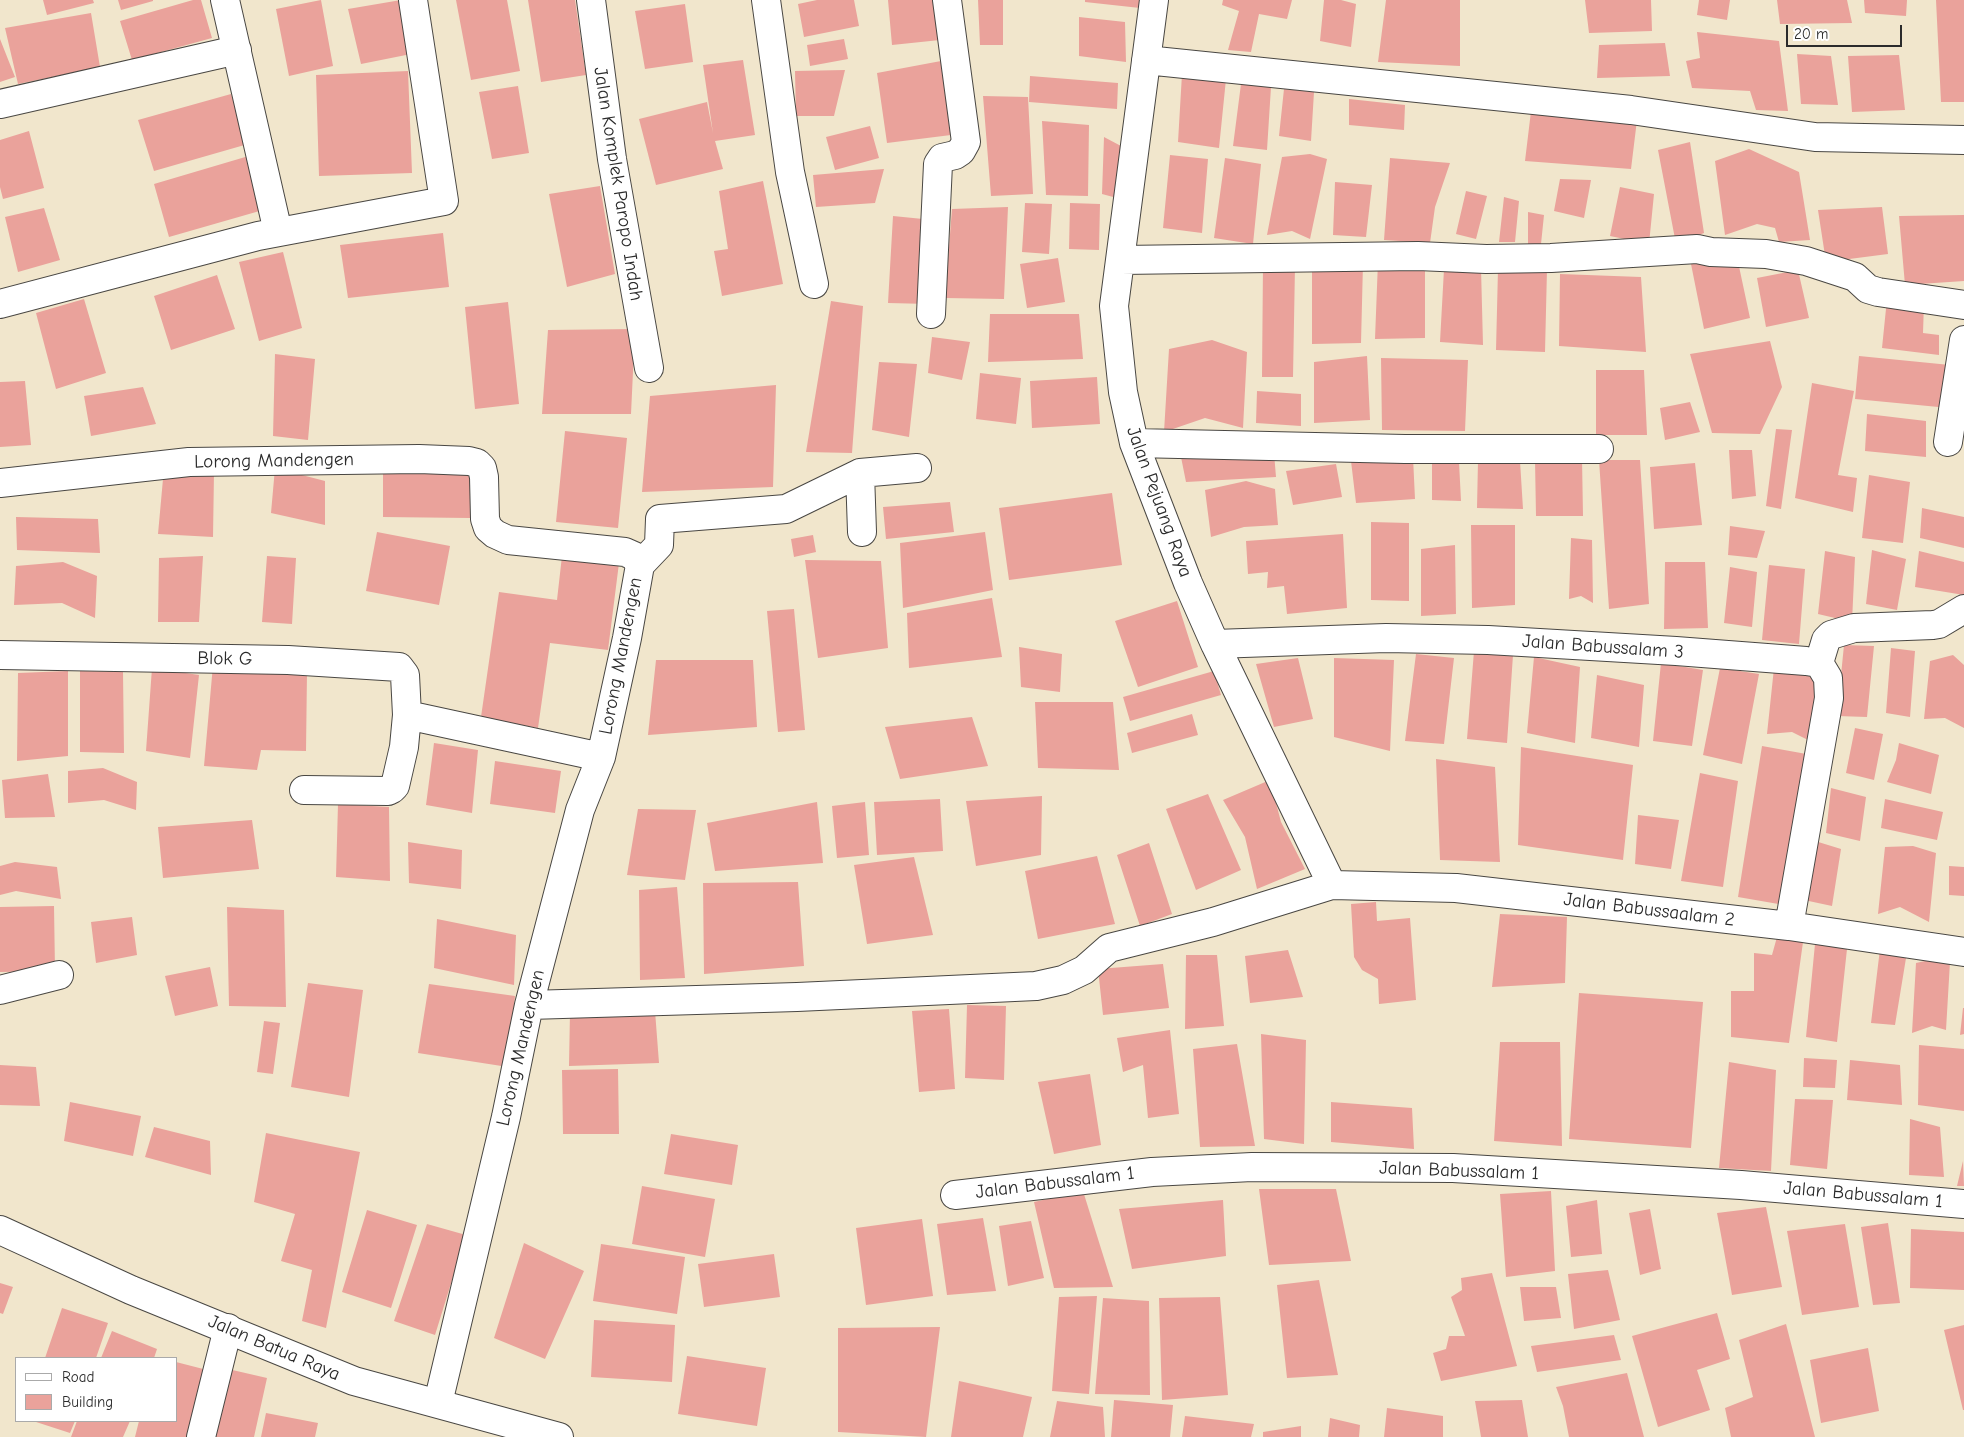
<!DOCTYPE html>
<html>
<head>
<meta charset="utf-8">
<style>
	body { margin:0 }
	#map { position:relative; width:1964px; height:1437px; overflow:hidden; background:#f1e6cc; font-family:"Comic Neue",sans-serif }
	canvas { display:block }
	.legend { position:absolute; left:15px; top:1357px; width:162px; height:65px; box-sizing:border-box; background:#fff; border:1px solid #aaa; margin:0; padding:6px 9px; list-style:none; font-size:15px; color:#2b2b2b }
	.legend li { display:flex; align-items:center; gap:10px; height:25px }
	.legend b { width:25px; border:1px solid #aaa }
	.scale { position:absolute; left:1786px; top:25px; width:116px; height:22px; box-sizing:border-box; border:2px solid #2b2b2b; border-top:0; padding-left:6px; font-size:15px; line-height:18px; white-space:nowrap; color:#2b2b2b; -webkit-text-stroke:4px #fff; paint-order:stroke }
</style>
</head>
<body>
<div id="map">
<canvas width="1964" height="1437"></canvas>
<ul class="legend">
<li><b style="height:6px;background:#fff"></b>Road</li>
<li><b style="height:14px;background:#eaa29b"></b>Building</li>
</ul>
<div class="scale">20 m</div>
</div>
<script>
const ctx = document.querySelector('canvas').getContext('2d');
ctx.lineJoin = 'round';
function fillPath(path, color) { ctx.fillStyle = color; ctx.fill(path, 'evenodd'); }
const shape = rows => new Path2D(rows.map(r => 'M' + r).join(''));
function strokePath(path, color, width, dash) { ctx.strokeStyle = color; ctx.lineWidth = width; ctx.lineCap = dash ? 'butt' : 'round'; ctx.setLineDash(dash || []); ctx.stroke(path); }
function drawText(font, color, halo, rows, align = 'center') {
  ctx.font = font + ' "Comic Neue",sans-serif'; ctx.lineWidth = 5; ctx.setLineDash([]); ctx.textBaseline = 'middle'; ctx.strokeStyle = halo; ctx.fillStyle = color; for (const [text, x, y, turn = 0] of rows) {
    ctx.save(); ctx.translate(x, y); ctx.rotate((+turn || 0) * Math.PI / 180); ctx.textAlign = isNaN(turn) ? turn : align; if (halo) ctx.strokeText(text, 0, 0); ctx.fillText(text, 0, 0); ctx.restore();
  }
}
fillPath(shape([
	[43,0,93,0,94,3,47,15],
	[118,0,153,0,153,1,121,10],
	[193,0,201,0,212,38,132,60,120,21],
	[321,0,333,66,289,76,276,9],
	[401,0,416,53,361,64,348,9],
	[456,0,507,0,520,71,471,80],
	[528,0,575,0,586,75,541,82],
	[817,0,854,0,859,26,804,37,798,4],
	[888,0,936,0,940,40,892,45],
	[978,0,1003,0,1003,45,980,45],
	[1085,0,1140,0,1140,8,1085,2],
	[1223,0,1292,0,1287,19,1259,14,1251,52,1228,50,1239,11,1222,5],
	[1324,0,1341,0,1356,4,1351,47,1320,41],
	[1386,0,1460,0,1460,66,1378,62],
	[1585,0,1651,0,1652,31,1589,33],
	[1699,0,1730,0,1727,20,1697,15],
	[1777,0,1847,0,1852,23,1780,24],
	[1864,0,1907,0,1906,16,1865,13],
	[1936,0,1964,0,1964,102,1941,102],
	[685,4,693,62,645,69,635,11],
	[91,13,100,67,18,84,5,28],
	[1079,17,1125,22,1126,62,1079,56],
	[1697,32,1779,41,1788,111,1756,110,1750,91,1692,88,1686,61,1700,58],
	[0,39,15,77,0,82],
	[844,39,848,59,810,66,807,45],
	[1665,43,1670,76,1597,78,1599,45],
	[1797,54,1831,56,1838,105,1801,104],
	[1899,55,1905,110,1852,112,1848,56],
	[743,60,755,135,715,141,723,169,656,185,639,119,707,102,713,133,703,65],
	[941,61,951,135,887,143,877,73],
	[845,70,834,116,796,116,795,71],
	[408,71,412,173,319,176,316,75],
	[1182,74,1226,79,1219,148,1178,142],
	[1030,76,1118,83,1117,109,1029,102],
	[1241,84,1271,87,1267,150,1233,146],
	[518,86,529,153,492,159,479,92],
	[1284,89,1314,92,1311,141,1279,136],
	[231,94,248,144,154,171,138,120],
	[983,96,1028,97,1033,194,991,196],
	[1349,99,1405,105,1404,130,1349,125],
	[1532,103,1637,120,1631,169,1525,161],
	[1042,121,1089,125,1088,196,1046,195],
	[870,126,879,158,835,170,826,137],
	[29,131,44,188,3,199,0,187,0,140],
	[1104,137,1121,146,1117,198,1102,194],
	[1690,142,1704,233,1676,244,1658,150],
	[1749,149,1799,172,1810,240,1779,242,1775,228,1757,224,1725,235,1715,161],
	[1310,154,1327,159,1310,239,1292,231,1267,235,1282,157],
	[252,155,263,210,169,237,154,184],
	[1170,155,1208,159,1202,233,1163,228],
	[1225,158,1261,164,1253,244,1214,238],
	[1390,158,1450,163,1435,207,1430,243,1384,240],
	[884,169,875,203,816,207,813,175],
	[1560,179,1591,180,1584,218,1554,211],
	[763,181,783,284,722,296,714,251,728,249,719,191],
	[1335,182,1372,185,1366,237,1333,235],
	[600,186,615,274,567,287,549,194],
	[1620,187,1654,194,1649,244,1610,236],
	[1466,191,1487,196,1476,239,1456,234],
	[1504,197,1519,201,1515,242,1499,242],
	[1025,203,1052,204,1049,254,1022,252],
	[1070,203,1100,204,1099,250,1069,249],
	[1008,207,1004,299,945,298,952,209],
	[1882,207,1888,254,1826,262,1818,210],
	[44,208,60,260,18,272,5,217],
	[1528,212,1544,215,1541,244,1528,244],
	[1964,215,1964,281,1905,285,1899,216],
	[893,216,933,220,929,304,888,303],
	[443,233,449,287,348,298,340,245],
	[283,252,302,328,259,341,239,262],
	[1737,257,1750,318,1704,329,1691,264],
	[1058,258,1065,302,1027,308,1020,264],
	[1378,261,1425,261,1425,338,1375,339],
	[1363,263,1361,343,1312,344,1312,264],
	[1263,264,1295,266,1293,377,1262,377],
	[1481,268,1483,345,1440,342,1444,269],
	[1498,269,1547,269,1545,352,1496,350],
	[1798,270,1809,318,1766,327,1757,278],
	[1560,274,1641,277,1646,352,1559,346],
	[217,275,235,329,171,350,154,296],
	[84,299,106,373,56,389,36,313],
	[1887,299,1924,303,1923,333,1939,335,1939,355,1882,348],
	[831,301,863,306,852,453,806,452],
	[508,302,519,404,475,409,465,307],
	[990,314,1079,314,1083,359,988,362],
	[635,329,631,414,542,414,548,330],
	[932,337,970,342,962,380,928,373],
	[1212,340,1247,352,1243,428,1205,418,1164,432,1169,349],
	[1770,341,1782,387,1760,434,1712,433,1690,354],
	[275,354,315,359,308,440,273,436],
	[1367,356,1370,420,1314,423,1314,362],
	[1859,356,1950,365,1949,408,1855,399],
	[1381,358,1468,360,1465,431,1382,430],
	[879,362,917,364,909,437,872,430],
	[1596,370,1644,370,1647,435,1596,435],
	[980,373,1021,378,1016,424,976,419],
	[1097,377,1100,424,1032,428,1030,381],
	[25,381,31,445,0,447,0,382],
	[1812,383,1854,391,1838,475,1857,478,1853,512,1795,498],
	[776,385,773,487,642,492,650,396],
	[143,387,156,424,91,436,84,396],
	[1257,391,1301,394,1301,426,1256,423],
	[1690,402,1700,432,1665,440,1660,408],
	[1867,414,1926,421,1926,457,1865,451],
	[1776,429,1792,430,1781,509,1766,506],
	[565,431,627,438,618,528,556,522],
	[1729,450,1752,450,1756,496,1732,499],
	[1274,453,1276,477,1186,482,1181,457],
	[1413,457,1415,499,1356,503,1351,461],
	[1582,458,1583,516,1536,516,1535,460],
	[1599,460,1640,460,1649,604,1609,609],
	[1432,461,1459,462,1461,501,1432,500],
	[1478,461,1520,461,1523,509,1477,508],
	[1695,463,1702,525,1654,529,1650,467],
	[1336,464,1342,497,1293,505,1286,471],
	[164,468,214,472,213,537,158,534],
	[275,468,325,481,325,525,271,513],
	[383,471,471,471,470,518,383,517],
	[1869,475,1910,482,1903,543,1862,538],
	[1246,481,1275,489,1278,525,1244,527,1211,537,1205,490],
	[1112,493,1122,565,1009,580,999,508],
	[950,502,954,532,886,539,883,507],
	[1922,508,1964,517,1964,548,1920,538],
	[16,517,98,519,100,553,17,550],
	[1371,522,1409,523,1409,601,1371,600],
	[1471,525,1515,525,1515,605,1472,608],
	[1730,526,1765,531,1757,558,1728,555],
	[377,532,450,546,439,605,366,591],
	[985,532,993,590,903,608,900,543],
	[1343,534,1347,608,1287,614,1284,586,1267,588,1268,572,1248,574,1246,541],
	[813,535,816,552,794,557,791,539],
	[1571,538,1592,540,1593,603,1581,596,1569,599],
	[1455,545,1456,614,1421,616,1421,549],
	[1872,550,1906,559,1897,610,1866,604],
	[1825,551,1855,557,1852,622,1818,614],
	[1919,551,1964,562,1964,595,1915,587],
	[203,556,199,622,158,622,159,558],
	[267,556,296,558,292,624,262,622],
	[562,556,619,563,608,650,550,643,538,728,481,717,499,592,557,600],
	[805,560,881,561,888,648,818,658],
	[63,562,97,576,95,618,62,603,14,605,16,566],
	[1665,562,1705,562,1708,628,1664,629],
	[1769,565,1805,569,1799,644,1762,640],
	[1730,567,1757,572,1752,627,1724,623],
	[992,598,1002,657,909,668,907,613],
	[1177,601,1198,667,1138,687,1115,621],
	[794,609,805,730,778,732,767,611],
	[1844,645,1874,646,1867,717,1837,716],
	[1019,647,1062,654,1060,692,1021,687],
	[1891,648,1915,651,1910,717,1886,713],
	[1474,651,1513,655,1507,743,1467,739],
	[1416,654,1454,658,1444,744,1405,741],
	[1953,655,1964,665,1964,728,1945,718,1924,719,1930,661],
	[1534,657,1580,667,1575,743,1527,733],
	[1298,658,1313,719,1274,727,1256,664],
	[1334,658,1394,660,1390,751,1334,737],
	[656,660,753,660,757,727,648,735],
	[1797,662,1826,680,1816,744,1792,732,1767,734,1774,668],
	[1661,663,1703,670,1692,746,1653,741],
	[213,665,307,672,306,751,261,750,257,770,204,766],
	[152,668,199,675,190,758,146,751],
	[1720,668,1759,674,1742,764,1703,755],
	[68,671,68,756,17,761,18,673],
	[80,671,123,672,124,753,80,752],
	[1214,671,1221,695,1130,721,1123,697],
	[1597,675,1644,685,1639,747,1591,738],
	[1035,702,1113,702,1119,770,1038,768],
	[1192,714,1198,735,1132,753,1127,733],
	[972,717,988,766,900,779,885,727],
	[1855,728,1883,734,1874,780,1846,773],
	[434,743,478,750,472,813,426,805],
	[1899,743,1939,755,1931,794,1887,782,1896,760],
	[1762,746,1812,755,1790,906,1738,897],
	[1521,747,1633,765,1623,860,1518,845],
	[1436,759,1495,767,1500,862,1440,860],
	[495,761,561,771,555,813,490,804],
	[103,768,137,782,136,810,104,800,68,803,68,771],
	[1700,773,1738,781,1723,887,1681,881],
	[48,774,55,817,5,818,2,780],
	[1270,780,1281,822,1305,869,1257,889,1245,837,1223,800],
	[1831,788,1866,797,1860,841,1826,833],
	[1208,794,1241,870,1196,890,1166,809],
	[1042,796,1041,855,976,866,966,801],
	[940,799,943,851,877,855,874,802],
	[1885,799,1943,812,1937,840,1881,828],
	[817,802,823,863,715,871,707,823],
	[865,802,869,855,837,858,832,806],
	[338,804,389,807,390,881,336,877],
	[638,809,696,810,685,880,627,875],
	[1638,815,1679,820,1671,869,1635,864],
	[252,820,259,869,163,878,158,827],
	[1815,841,1841,849,1832,906,1804,900],
	[408,842,462,850,461,889,409,883],
	[1149,843,1172,914,1140,926,1117,855],
	[1913,846,1936,853,1929,922,1900,907,1878,914,1885,847],
	[1097,856,1115,924,1038,939,1025,871],
	[914,857,933,935,867,944,854,865],
	[15,862,57,867,61,899,16,891,0,895,0,866],
	[1949,866,1964,867,1964,896,1949,895],
	[798,882,804,966,704,974,703,883],
	[677,887,685,978,640,980,639,890],
	[1376,902,1377,921,1410,918,1416,1000,1379,1004,1378,979,1362,970,1354,957,1351,904],
	[54,906,55,971,0,972,0,907],
	[227,907,284,910,286,1007,229,1006],
	[1500,914,1567,917,1565,983,1492,987],
	[132,917,137,955,96,963,91,922],
	[437,919,516,935,514,985,434,968],
	[1777,937,1803,942,1789,1043,1731,1037,1731,991,1754,991,1754,953,1772,955],
	[1815,944,1847,949,1837,1042,1806,1037],
	[1880,949,1907,952,1895,1025,1871,1023],
	[1288,950,1303,997,1250,1003,1245,956],
	[1186,955,1217,955,1224,1026,1185,1029],
	[1934,959,1950,962,1946,1030,1932,1026,1912,1033,1916,963],
	[1163,964,1169,1008,1103,1015,1098,969],
	[210,967,218,1006,175,1016,165,976],
	[308,983,363,990,349,1097,291,1087],
	[429,984,515,996,508,1067,418,1053],
	[1579,993,1703,1002,1691,1148,1569,1139],
	[967,1005,1006,1006,1004,1080,965,1078],
	[1963,1008,1964,1008,1964,1034,1960,1035],
	[949,1009,955,1089,919,1092,912,1011],
	[655,1011,659,1063,569,1066,570,1012],
	[264,1021,280,1023,273,1074,257,1072],
	[1170,1030,1179,1114,1148,1118,1143,1065,1123,1072,1117,1038],
	[1261,1034,1306,1040,1304,1144,1264,1139],
	[1500,1042,1560,1042,1562,1146,1494,1141],
	[1237,1044,1255,1146,1200,1147,1193,1049],
	[1919,1045,1964,1049,1964,1111,1918,1105],
	[1804,1058,1837,1060,1835,1088,1803,1087],
	[1850,1060,1900,1065,1902,1105,1847,1100],
	[1729,1062,1776,1070,1771,1171,1719,1168],
	[0,1065,36,1067,40,1106,0,1105],
	[618,1069,619,1134,563,1134,562,1070],
	[1090,1074,1101,1145,1054,1154,1038,1082],
	[1795,1099,1833,1100,1827,1169,1790,1165],
	[70,1102,141,1116,133,1156,64,1141],
	[1331,1102,1412,1108,1414,1149,1331,1142],
	[1910,1119,1940,1127,1944,1177,1909,1175],
	[154,1127,210,1141,211,1175,145,1157],
	[266,1133,360,1152,326,1328,302,1321,312,1270,281,1261,295,1214,254,1202],
	[671,1134,738,1145,732,1185,664,1174],
	[1963,1161,1964,1186,1957,1186],
	[642,1186,715,1199,705,1257,632,1244],
	[1259,1189,1336,1189,1351,1261,1269,1265],
	[1083,1191,1113,1287,1054,1288,1034,1202],
	[1551,1191,1555,1271,1506,1277,1500,1194],
	[1223,1200,1226,1256,1132,1269,1119,1209],
	[1597,1200,1602,1254,1571,1257,1566,1206],
	[1766,1207,1782,1287,1732,1295,1717,1213],
	[1650,1209,1661,1269,1640,1275,1629,1213],
	[367,1210,417,1225,391,1308,342,1292],
	[983,1218,996,1291,947,1295,937,1224],
	[922,1219,933,1296,866,1305,856,1228],
	[1031,1221,1044,1278,1008,1286,999,1226],
	[1888,1223,1900,1303,1873,1305,1861,1227],
	[427,1224,466,1235,435,1335,394,1321],
	[1845,1224,1859,1307,1802,1315,1787,1231],
	[1911,1229,1964,1232,1964,1290,1910,1288],
	[524,1243,584,1271,545,1359,494,1338],
	[601,1244,685,1257,677,1314,593,1301],
	[774,1254,780,1297,704,1307,698,1264],
	[1608,1270,1620,1320,1574,1329,1568,1274],
	[1492,1273,1517,1366,1441,1381,1433,1353,1446,1349,1449,1336,1465,1336,1451,1297,1462,1290,1461,1278],
	[1319,1280,1338,1375,1287,1378,1277,1285],
	[0,1283,13,1287,3,1314,0,1313],
	[1520,1287,1556,1287,1561,1318,1524,1321],
	[1097,1296,1089,1394,1052,1391,1059,1297],
	[1220,1297,1228,1395,1162,1400,1159,1298],
	[1103,1298,1149,1301,1150,1395,1095,1394],
	[62,1308,108,1323,96,1358,45,1358],
	[1717,1313,1730,1359,1697,1370,1710,1410,1658,1427,1632,1336],
	[594,1320,675,1325,672,1382,591,1377],
	[1786,1324,1815,1437,1731,1437,1725,1408,1753,1397,1739,1340],
	[1964,1325,1964,1410,1963,1410,1944,1330],
	[940,1327,926,1437,838,1432,838,1328],
	[112,1331,157,1349,154,1358,101,1358],
	[1614,1335,1621,1360,1537,1372,1531,1346],
	[1868,1348,1879,1411,1821,1423,1810,1360],
	[687,1356,766,1368,757,1426,678,1414],
	[176,1362,211,1371,194,1437,135,1437,139,1421,176,1421],
	[228,1369,267,1378,254,1437,213,1437],
	[1627,1373,1644,1437,1569,1437,1563,1406,1556,1387],
	[959,1381,1032,1397,1023,1437,951,1437],
	[1114,1400,1173,1405,1170,1437,1111,1437],
	[1522,1400,1528,1437,1481,1437,1475,1401],
	[1057,1401,1103,1407,1105,1437,1050,1437],
	[1387,1408,1443,1416,1443,1437,1384,1437],
	[266,1413,318,1423,315,1437,261,1437],
	[1185,1416,1254,1424,1251,1437,1182,1437],
	[1330,1418,1360,1425,1359,1437,1328,1437],
	[33,1421,75,1421,70,1433],
	[77,1421,130,1421,123,1437,71,1437],
	[1301,1426,1301,1437,1263,1437,1263,1432]
]), '#eaa29b');
const minor = shape([
	[225,0,278,232],
	[591,0,612,159,649,368],
	[766,0,790,172,814,284],
	[1154,0,1114,306,1123,392,1134,443,1188,583,1215,644,1332,885],
	[1146,60,1631,110,1815,137,1964,140],
	[0,104,237,50],
	[1121,260,1418,256,1486,259,1551,258,1697,249,1711,252,1766,254,1806,261,1855,277,1868,289,1878,292,1964,305],
	[0,304,258,236,444,201,413,0],
	[931,314,938,164,942,158,955,155,961,151,966,142,947,0],
	[1948,442,1964,340],
	[1134,443,1405,449,1599,449],
	[860,473,862,532],
	[0,483,189,462,419,459,469,461,477,463,482,468,484,477,485,519,488,528,495,534,508,540,625,552,634,556,640,565,627,638,601,757,580,810,529,1005,506,1117,438,1403],
	[640,565,659,545,660,519,786,509,860,473,917,468],
	[1215,644,1386,638,1488,640,1676,651,1806,661,1819,663,1826,640,1831,635,1854,628,1933,625,1939,624,1964,609],
	[0,655,288,660,399,667,405,675,407,715,404,747,395,786,392,789,388,791,304,790],
	[407,715,601,757],
	[1789,926,1829,698,1828,678,1819,663],
	[0,990,59,975],
	[529,1005,797,997,1036,986,1063,980,1084,970,1109,948,1213,922,1332,885,1456,888,1789,926,1964,952],
	[955,1195,1152,1172,1252,1167,1453,1168,1741,1185,1964,1204],
	[201,1437,228,1328]
]);
const major = shape([
	[0,1230,131,1290,354,1381,559,1437]
]);
strokePath(minor, '#494743', 30);
strokePath(major, '#494743', 30);
strokePath(minor, '#fff', 28);
strokePath(major, '#fff', 28);
drawText('19px', '#2b2b2b', '#fff', [
	["Jalan Komplek Paropo Indah",618,184,81],
	["Lorong Mandengen",274,461,-1],
	["Jalan Pejuang Raya",1159,502,70],
	["Jalan Babussalam 3",1603,647,4],
	["Lorong Mandengen",621,656,-79],
	["Blok G",225,659,1],
	["Jalan Babussaalam 2",1649,910,7],
	["Lorong Mandengen",521,1048,-77],
	["Jalan Babussalam 1",1459,1171,2],
	["Jalan Babussalam 1",1055,1183,-7],
	["Jalan Babussalam 1",1863,1195,5],
	["Jalan Batua Raya",274,1348,23]
]);
</script>
</body>
</html>
